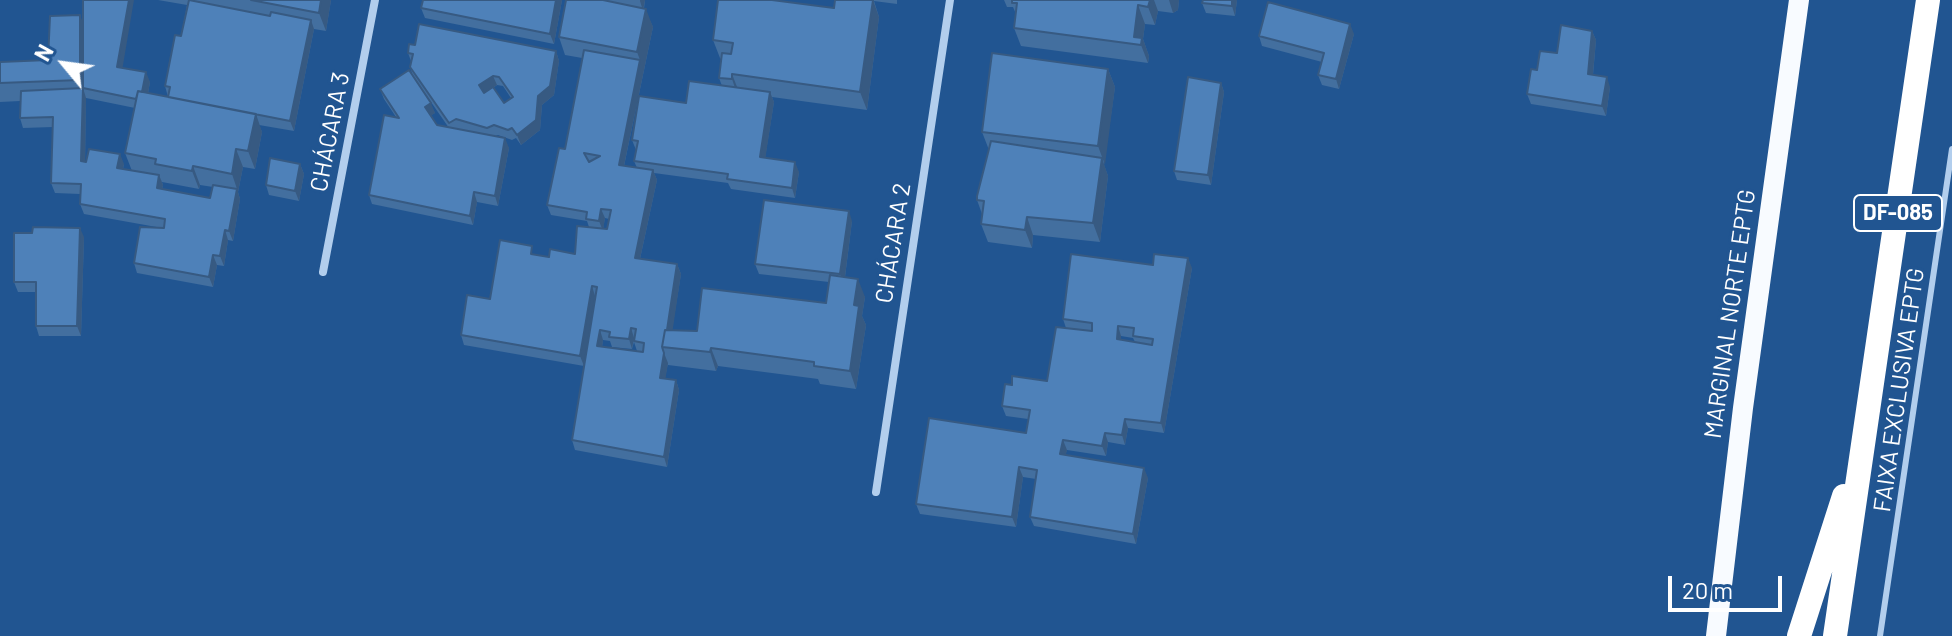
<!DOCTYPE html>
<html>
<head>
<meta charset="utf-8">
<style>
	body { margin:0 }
	#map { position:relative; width:1952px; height:636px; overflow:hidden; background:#215591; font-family:Barlow,sans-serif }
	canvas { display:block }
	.north { position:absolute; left:24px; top:24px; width:80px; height:80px; -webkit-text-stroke:6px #215591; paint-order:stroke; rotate:299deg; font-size:22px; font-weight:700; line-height:32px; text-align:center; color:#fff }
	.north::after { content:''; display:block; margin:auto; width:28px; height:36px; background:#fff; clip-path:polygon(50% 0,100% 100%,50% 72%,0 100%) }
	.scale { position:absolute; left:1668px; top:576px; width:114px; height:36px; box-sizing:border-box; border:4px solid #fff; border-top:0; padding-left:10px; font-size:24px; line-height:28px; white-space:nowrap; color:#fff; -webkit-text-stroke:6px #215591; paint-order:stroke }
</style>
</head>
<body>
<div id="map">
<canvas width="1952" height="636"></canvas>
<div class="north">N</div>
<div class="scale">20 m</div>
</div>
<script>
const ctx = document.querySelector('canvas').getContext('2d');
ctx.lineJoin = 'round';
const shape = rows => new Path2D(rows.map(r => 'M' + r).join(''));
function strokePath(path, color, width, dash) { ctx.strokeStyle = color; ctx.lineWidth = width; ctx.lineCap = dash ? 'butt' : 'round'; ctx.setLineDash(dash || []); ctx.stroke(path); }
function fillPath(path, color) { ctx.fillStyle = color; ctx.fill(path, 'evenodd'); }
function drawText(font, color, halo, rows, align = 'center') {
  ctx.font = font + ' Barlow,sans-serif'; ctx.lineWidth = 6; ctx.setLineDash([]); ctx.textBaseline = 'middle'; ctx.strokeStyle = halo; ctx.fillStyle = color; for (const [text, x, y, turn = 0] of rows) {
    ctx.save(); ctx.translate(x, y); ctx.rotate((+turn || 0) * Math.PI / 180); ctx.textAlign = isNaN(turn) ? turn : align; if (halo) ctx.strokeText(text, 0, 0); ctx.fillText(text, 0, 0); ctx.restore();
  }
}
strokePath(shape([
	[1880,636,1952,149]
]), '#b2ceed', 6);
strokePath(shape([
	[323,272,375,0],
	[876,492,950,0]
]), '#b2ceed', 8);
strokePath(shape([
	[1716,636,1743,408,1799,0]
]), '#f8fbff', 20);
strokePath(shape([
	[1799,636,1844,496],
	[1835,636,1928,0]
]), '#fff', 24);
fillPath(shape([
	[158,0,331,0,326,31,314,29,294,131,259,125,262,132,255,169,243,167,238,192,240,199,233,241,228,240,224,266,217,265,213,287,137,273,134,263,162,228,84,214,80,204,80,194,55,193,51,183,53,127,23,128,20,118,20,101,0,102,0,62,48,60,83,23,122,68,150,82,148,93,168,97,165,86,181,36,187,5],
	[86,98,135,108,125,153,132,171,123,169,124,164,85,162],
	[160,177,162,182,199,189,200,185,213,187,210,198,162,189,163,185],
	[562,0,554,44,425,18,421,8],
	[566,0,645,0,644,8,653,27,624,166,637,168,634,161,636,150,632,140,686,103,722,86,719,78,721,59,720,58,713,40,834,8,835,0,897,0,897,4,874,1,879,17,867,110,772,97,774,102,765,158,799,172,795,198,731,189,728,183,654,173,657,180,640,259,677,264,681,274,672,330,697,331,826,303,829,282,759,274,755,264,852,221,845,277,865,297,862,316,866,325,856,389,820,384,818,379,718,366,716,371,668,365,668,363,665,378,676,380,679,390,667,467,575,450,572,440,584,366,464,345,461,335,490,299,535,255,549,257,575,254,589,227,587,221,551,215,547,205,565,149,582,58,565,55,559,37],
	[605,218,609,219,607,229,603,229],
	[603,340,610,341,612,347,632,349,634,342,637,351,602,347],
	[1004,0,1179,0,1178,10,1173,13,1158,11,1155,25,1145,24,1143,39,1149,56,1148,63,1021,46,1014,28,1016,14,1013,7,1007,7],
	[1203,0,1237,0,1235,16,1206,13,1202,3],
	[1592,31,1596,40,1593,75,1610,87,1606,116,1531,104,1527,94,1537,70,1557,53],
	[1354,34,1339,89,1322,85,1318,75,1322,62,1262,46,1259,36],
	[415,45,556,51,559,61,554,95,542,105,540,130,521,145,516,138,512,140,498,135,495,136,509,148,498,206,477,202,473,225,372,204,369,195,396,117,384,99,380,89,412,73,410,67,411,61,408,53],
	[497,85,503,86,511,98,504,103,493,88],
	[424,92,449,128,437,125,431,115,435,113],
	[1108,69,1115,87,1104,165,1108,176,1100,242,1033,235,1032,248,988,242,981,224,982,214,977,200,989,150,982,132],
	[1221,83,1224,92,1211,185,1177,180,1174,171],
	[300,164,304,174,299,201,269,195,266,185],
	[84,237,81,336,39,336,36,326,36,292,18,292,14,282],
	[1153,265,1192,268,1164,433,1128,428,1125,445,1108,442,1106,456,1067,450,1065,455,1148,478,1136,544,1034,526,1030,517,1036,479,1023,477,1016,527,920,514,916,504,1026,433,1028,419,1006,416,1002,406,1012,385,1047,381,1066,328,1063,319],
	[1121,336,1133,338,1135,342,1121,340]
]), '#436f9f');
fillPath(shape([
	[129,0,134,0,121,77,117,67],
	[321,0,331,0,326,31,319,13],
	[556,0,562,0,554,44,550,34],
	[640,0,645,0,643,11,640,1],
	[873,0,879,17,867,110,860,92],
	[1150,0,1154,0,1158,11,1155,25,1148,7],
	[1169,0,1179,0,1178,10,1173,13],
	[1232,0,1237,0,1235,16,1232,6],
	[1138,5,1145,24,1143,39,1149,56,1148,63,1141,45,1134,37],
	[646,9,653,27,622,175,619,165,640,60,637,52],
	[80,15,87,33,83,88,86,98,85,171,81,161,83,88,80,80],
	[311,20,314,29,294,131,290,121],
	[1350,24,1354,34,1339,89,1336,79],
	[1592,31,1596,40,1592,84,1588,74],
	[556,51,559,61,554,95,542,105,540,130,521,145,517,135,538,96],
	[1108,69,1115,87,1105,165,1098,146],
	[146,72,150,82,145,110,141,100],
	[732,74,739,92,738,97,732,79],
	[493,76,497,85,483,95,479,85],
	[1607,77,1610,87,1606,116,1602,106],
	[1221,83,1224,92,1211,185,1208,175],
	[770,92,774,102,764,167,760,157],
	[431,103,435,113,429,117,425,107],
	[256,114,262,132,255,169,248,151],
	[505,138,509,148,498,206,495,196],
	[236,149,243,167,238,192,232,174],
	[120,154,124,164,121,178,117,168],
	[1102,158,1108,176,1100,242,1093,223],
	[795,162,799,172,795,198,792,188],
	[300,164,304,174,299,201,295,191],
	[193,166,200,185,199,189,192,171],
	[653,170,657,180,638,268,635,258],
	[159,175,163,185,160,198,157,188],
	[237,189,240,199,233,241,229,231],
	[474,192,477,202,473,225,470,216],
	[601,209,605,218,603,231,599,221],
	[849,211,852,221,844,284,840,274],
	[1027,217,1033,235,1032,248,1025,230],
	[80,228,84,237,81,336,77,326],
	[225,230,228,240,224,266,220,256],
	[213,255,217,265,213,287,209,277],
	[1188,258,1192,268,1164,433,1161,423],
	[677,264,681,274,670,348,665,347],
	[858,279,865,297,862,316,866,325,856,389,850,371,854,305],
	[592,286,595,296,584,366,580,356],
	[1118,326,1121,336,1121,349,1117,339],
	[631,328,634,338,632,349,629,339],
	[600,330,603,340,601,356,597,346],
	[711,348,718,366,716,371,710,352],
	[664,353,668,363,664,388,660,378],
	[676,380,679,390,667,467,664,457],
	[1125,419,1128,428,1125,445,1122,435],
	[1105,433,1108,442,1106,456,1102,446],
	[1063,440,1067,450,1064,464,1060,454],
	[1019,467,1023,477,1016,527,1012,517],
	[1144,468,1148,478,1136,544,1133,534]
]), '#375a82');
const building = shape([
	[83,0,129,0,117,67,146,72,142,92,138,91,136,99,83,88,81,161,86,162,89,149,120,154,117,168,159,175,157,188,210,198,213,185,237,189,229,231,225,230,220,256,213,255,209,277,134,263,140,227,164,228,165,219,80,204,81,184,51,183,53,117,20,118,21,91,83,88,83,0],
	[189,0,270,16,271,12,311,20,290,121,168,97,170,87,165,86,175,35,181,36,189,0],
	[251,0,321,0,319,13,251,0],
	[423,0,556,0,550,34,421,8,423,0],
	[566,0,603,0,646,9,637,52,559,37,566,0],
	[718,0,772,0,834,8,835,0,873,0,860,92,732,74,732,79,719,78,722,53,731,54,733,43,713,40,718,0],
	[1012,0,1150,0,1148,7,1138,5,1134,37,1142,38,1141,45,1014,28,1017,3,1012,3,1012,0],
	[1203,0,1232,0,1232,6,1202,3,1203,0],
	[1268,2,1350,24,1336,79,1318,75,1324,53,1259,36,1268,2],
	[80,15,80,80,0,83,0,62,48,60,50,16,80,15],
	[419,24,556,51,550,86,538,96,536,120,517,135,512,128,508,130,494,125,487,128,456,119,449,123,410,67,413,54,408,53,409,44,415,45,419,24],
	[493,76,499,77,513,97,504,103,493,87,484,93,479,85,493,76],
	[1561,25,1592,31,1588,74,1607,77,1602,106,1527,94,1531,69,1537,70,1540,51,1557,53,1561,25],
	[584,50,640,60,619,165,653,170,635,258,677,264,667,330,665,330,662,347,664,353,660,378,676,380,664,457,572,440,597,287,592,286,580,356,461,335,467,295,490,299,500,240,532,246,531,254,549,257,550,249,575,254,577,226,607,229,611,210,601,209,599,221,586,219,587,212,547,205,559,148,565,149,584,50],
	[584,153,600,156,589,162,584,153],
	[631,328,636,329,634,341,644,343,643,352,597,346,600,330,610,332,609,337,629,339,631,328],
	[992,53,1108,69,1098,146,982,132,992,53],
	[409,70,431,103,425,107,437,125,505,138,495,196,474,192,470,216,369,195,384,115,399,118,380,89,409,70],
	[1188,77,1221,83,1208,175,1174,171,1188,77],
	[689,81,770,92,760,157,795,162,792,188,727,179,728,174,634,161,638,141,632,140,639,96,686,103,689,81],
	[138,91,256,114,248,151,236,149,232,174,193,166,192,171,155,164,156,159,125,153,138,91],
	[991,141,1102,158,1093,223,1027,217,1025,230,981,224,984,201,977,200,977,196,991,141],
	[270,158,300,164,295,191,266,185,270,158],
	[764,200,849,211,840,274,755,264,764,200],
	[33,227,80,228,77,326,36,326,36,282,14,282,14,233,32,233,33,227],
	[1071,254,1153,265,1154,254,1188,258,1161,423,1125,419,1122,435,1105,433,1102,446,1063,440,1060,454,1144,468,1133,534,1030,517,1037,470,1019,467,1012,517,916,504,929,418,1026,433,1030,410,1002,406,1005,384,1012,385,1012,376,1047,381,1056,327,1092,331,1092,323,1063,319,1071,254],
	[1118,326,1134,328,1133,336,1153,339,1152,345,1117,339,1118,326],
	[830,275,858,279,854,305,859,306,850,371,814,366,814,362,711,348,710,352,662,347,665,330,697,331,702,288,826,303,830,275]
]);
fillPath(building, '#4e81b9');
strokePath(building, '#375a82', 2);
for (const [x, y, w] of [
	[1898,213,88]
]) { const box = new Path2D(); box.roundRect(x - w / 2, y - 18, w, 36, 6); ctx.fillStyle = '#215591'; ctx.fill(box); strokePath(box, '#fff', 2); }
drawText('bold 22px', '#fff', null, [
	["DF-085",1898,213]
]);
drawText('24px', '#fff', '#215591', [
	["CHÁCARA 3",330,132,-79],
	["CHÁCARA 2",893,243,-81],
	["MARGINAL NORTE EPTG",1730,314,-82],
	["FAIXA EXCLUSIVA EPTG",1899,390,-82]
]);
</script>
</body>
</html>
